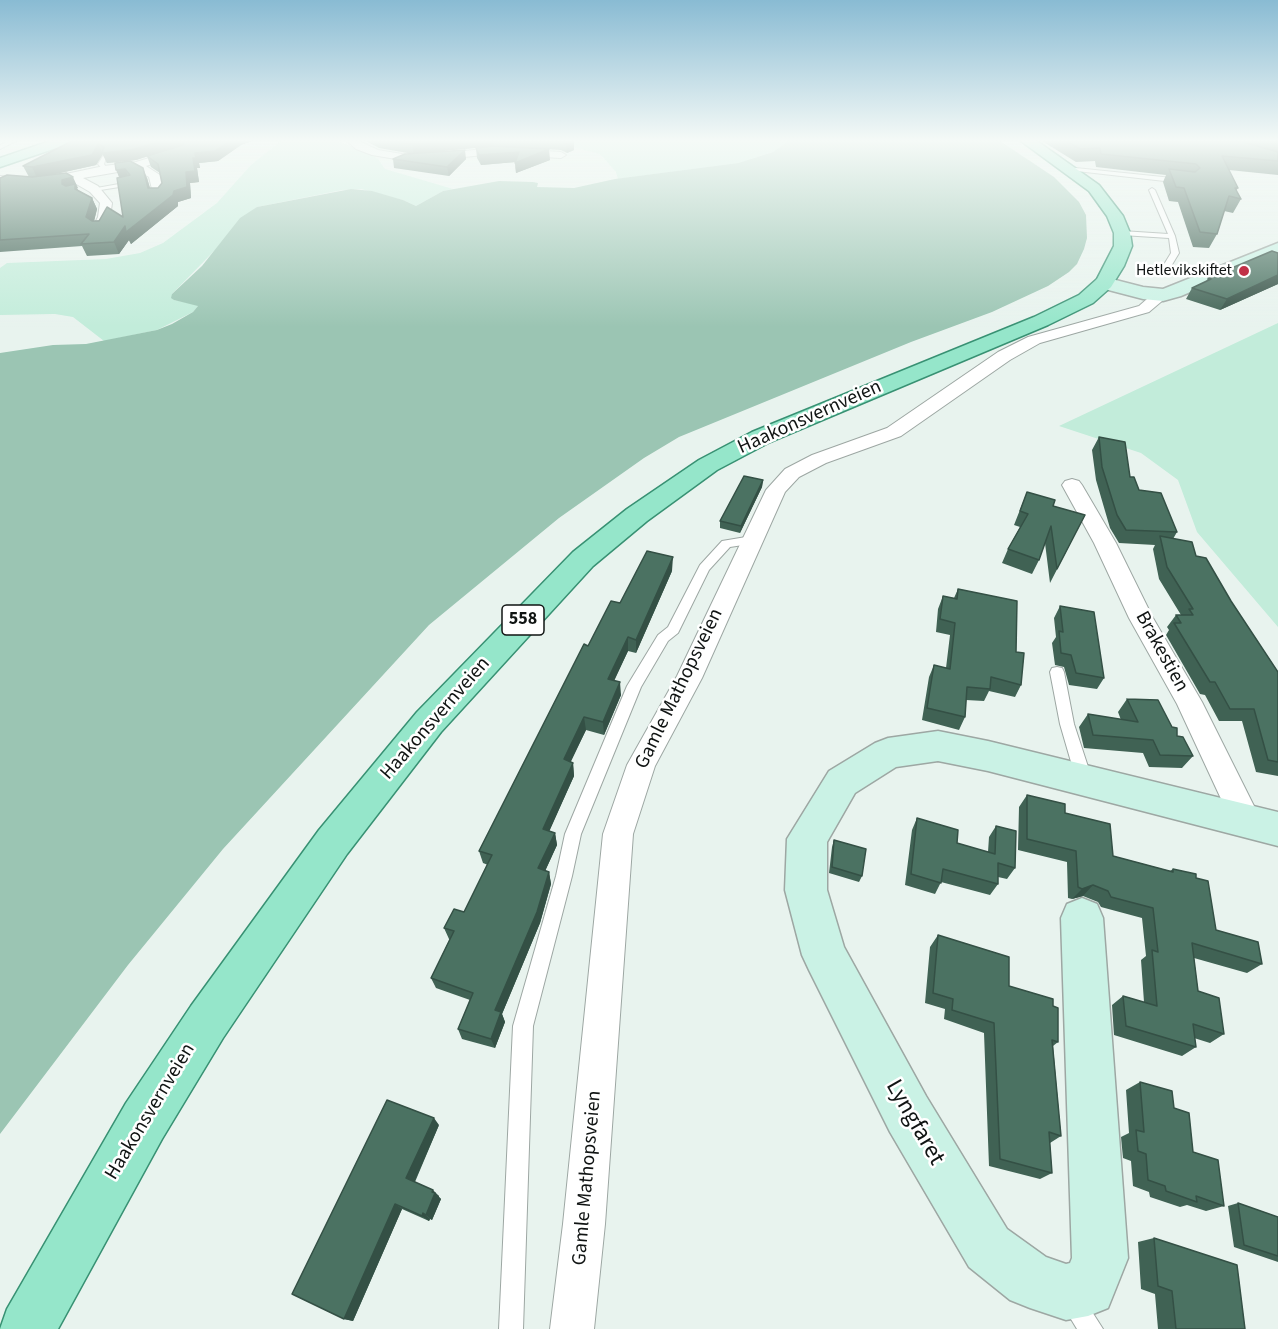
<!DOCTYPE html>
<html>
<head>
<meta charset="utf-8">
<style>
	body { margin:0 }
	canvas { display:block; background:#e8f3ee }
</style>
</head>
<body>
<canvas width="1278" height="1329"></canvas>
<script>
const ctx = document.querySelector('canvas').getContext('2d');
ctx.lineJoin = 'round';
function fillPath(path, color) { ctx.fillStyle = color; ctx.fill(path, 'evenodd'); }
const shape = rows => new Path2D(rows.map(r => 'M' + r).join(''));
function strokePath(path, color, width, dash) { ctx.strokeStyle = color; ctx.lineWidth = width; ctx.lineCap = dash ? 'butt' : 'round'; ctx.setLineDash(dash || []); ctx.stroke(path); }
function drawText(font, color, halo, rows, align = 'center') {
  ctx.font = font + ' "Source Sans 3",sans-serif'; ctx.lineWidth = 5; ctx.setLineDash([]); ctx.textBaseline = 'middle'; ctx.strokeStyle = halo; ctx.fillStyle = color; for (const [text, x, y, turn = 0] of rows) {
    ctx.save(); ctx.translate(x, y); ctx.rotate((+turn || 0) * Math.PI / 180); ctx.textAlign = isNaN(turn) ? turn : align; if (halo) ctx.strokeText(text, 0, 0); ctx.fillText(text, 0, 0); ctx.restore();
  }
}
fillPath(shape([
	[281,141,336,141,365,151,378,159,385,169,453,189,443,191,416,206,403,200,361,189,342,190,257,207,172,294,174,300,199,305,193,312,157,330,104,341,73,317,55,314,0,315,0,268,7,263,106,259,140,253,163,243,217,203,251,165],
	[569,141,788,141,773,152,738,163,618,179,616,172,600,154,573,147],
	[1278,323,1278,627,1197,532,1178,480,1141,453,1059,426]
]), '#c2ecda');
fillPath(shape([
	[788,141,1000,141,1054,177,1079,202,1086,215,1087,238,1084,249,1077,264,1069,272,1048,286,992,312,911,342,679,437,644,458,559,518,429,625,223,849,128,965,0,1134,0,353,53,345,86,344,157,330,172,324,193,312,198,306,174,300,171,298,172,294,202,266,240,218,257,207,351,189,372,191,403,200,416,206,443,191,499,181,533,182,538,183,537,187,574,188,615,179,738,163,773,152]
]), '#9bc5b3');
const lane = shape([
	[9,141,16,141,0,149,0,145,9,141],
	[103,156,106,158,104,164,107,169,104,171,98,164,103,156],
	[1066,167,1182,179,1185,181,1182,183,1068,170,1066,167],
	[130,182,132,185,94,191,91,189,130,182],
	[1152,188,1155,190,1175,236,1179,253,1167,273,1164,273,1160,271,1171,253,1169,238,1122,235,1119,233,1122,231,1168,234,1149,190,1152,188],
	[752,536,758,540,756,543,730,547,709,570,678,633,668,641,641,687,581,834,572,876,533,1026,523,1329,499,1329,513,1026,556,876,565,834,627,686,658,635,668,627,700,565,722,541,752,536],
	[1057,667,1062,668,1064,672,1074,724,1092,779,1089,784,1084,785,1079,784,1076,779,1060,724,1050,672,1052,668,1057,667],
	[1072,1289,1080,1293,1103,1329,1077,1329,1060,1301,1064,1293,1072,1289]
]);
const street = shape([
	[347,141,359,141,378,150,414,156,494,148,561,152,566,155,561,158,494,154,414,162,372,155,356,149,347,141],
	[182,148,186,149,186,153,146,166,160,175,164,194,162,197,154,197,149,177,135,169,83,178,98,186,112,203,110,217,104,230,99,231,93,227,98,217,100,203,90,192,71,181,37,186,0,182,0,176,37,180,104,166,136,162,182,148],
	[1156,290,1163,294,1162,301,1149,312,1040,343,1010,360,901,436,826,463,799,477,785,492,702,678,655,766,633,834,605,1224,594,1329,550,1329,563,1224,603,834,627,765,677,676,766,490,785,469,812,455,887,428,998,352,1028,337,1139,306,1147,299,1151,291,1156,290],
	[1072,479,1079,481,1082,485,1116,543,1153,618,1202,702,1261,820,1257,829,1246,833,1235,829,1177,704,1129,618,1094,543,1062,485,1065,481,1072,479]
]);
const secondary = shape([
	[1278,243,1278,254,1181,296,1163,301,1143,299,1097,287,1095,283,1097,279,1104,277,1143,287,1163,289,1278,243],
	[938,731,988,741,1278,812,1278,846,988,771,938,761,896,767,855,793,827,842,827,890,844,947,926,1096,1007,1229,1046,1257,1066,1264,1070,1263,1072,1258,1061,918,1067,904,1082,898,1097,904,1103,918,1128,1258,1108,1308,1088,1316,1066,1320,1030,1308,1010,1300,969,1267,890,1132,809,970,802,955,785,890,787,839,829,771,875,743,888,738,938,731]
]);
const primary = shape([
	[50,141,70,141,68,144,0,167,0,158,50,141],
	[1021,141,1037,141,1099,185,1123,216,1130,233,1132,246,1124,266,1111,287,1093,303,1048,325,770,442,717,470,647,521,593,566,441,732,347,854,223,1038,162,1139,58,1329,0,1329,7,1309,126,1103,191,1006,319,830,417,712,573,552,627,509,699,460,752,432,1034,317,1079,295,1097,279,1114,246,1114,233,1107,216,1089,191,1021,141]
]);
strokePath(lane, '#9da7a3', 2);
strokePath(street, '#9da7a3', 2);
strokePath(secondary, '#9da7a3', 3);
strokePath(primary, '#389173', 3);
fillPath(lane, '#fff');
fillPath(street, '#fff');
fillPath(secondary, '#caf2e5');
fillPath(primary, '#95e6ca');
fillPath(shape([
	[72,141,252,141,241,145,218,161,199,163,200,168,197,168,199,182,190,183,191,198,178,202,178,206,131,244,129,240,119,254,87,256,82,246,0,252,0,178,29,177,23,166],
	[103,154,107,163,136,160,151,155,147,156,151,167,160,173,162,183,158,188,150,188,147,178,115,163,119,177,123,217,94,221,97,209,92,198,78,190,77,188,78,188,51,175,96,165],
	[366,141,574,141,574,150,567,153,561,150,494,146,419,153,466,159,449,176,394,168,393,159,413,154,379,148],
	[1042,141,1278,141,1278,175,1229,170,1238,188,1236,191,1241,199,1233,213,1224,211,1217,234,1209,248,1193,247,1178,202,1169,201,1163,182,1166,175,1096,167,1095,161,1076,162],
	[476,148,550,160,516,173,515,162,481,165,477,158],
	[1278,253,1278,284,1220,310,1186,299,1192,288,1206,282,1208,278],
	[1099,437,1130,477,1139,490,1177,532,1173,539,1196,556,1231,601,1278,672,1278,776,1256,772,1242,721,1219,721,1205,695,1200,694,1166,635,1169,630,1167,627,1176,615,1181,615,1159,579,1153,549,1155,545,1119,543,1110,528,1096,480,1092,450],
	[763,480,762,487,740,533,720,528,720,521],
	[1027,492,1053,506,1085,515,1050,583,1045,543,1039,560,1032,574,1002,563,1008,549,1020,527,1014,525],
	[672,571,636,653,628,651,614,680,621,695,604,735,586,730,570,762,573,763,574,776,549,831,555,833,557,845,545,871,549,872,551,884,540,923,502,1014,505,1022,495,1048,462,1039,458,1029,470,1000,436,988,431,978,450,939,449,939,444,928,464,912,488,865,483,863,479,851,588,646,620,603],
	[958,589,1016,652,1021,685,1015,697,989,691,984,701,966,700,965,717,959,730,922,720,929,677,934,665,946,668,950,635,936,632,938,609,943,596,954,598],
	[1060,606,1104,678,1097,689,1069,685,1064,667,1055,665,1052,643,1056,637,1054,618],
	[1127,699,1177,736,1193,756,1182,768,1149,767,1143,753,1084,748,1079,727,1088,714,1121,720,1118,712],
	[1027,795,1065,813,1113,856,1170,871,1173,869,1216,930,1262,964,1247,973,1194,958,1198,991,1224,1034,1210,1043,1194,1038,1196,1047,1182,1056,1114,1035,1112,1005,1123,996,1144,1002,1141,960,1146,956,1142,918,1101,907,1098,902,1083,896,1072,899,1068,898,1067,862,1018,850,1019,807],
	[917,818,957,843,988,852,989,837,996,826,1015,868,1007,879,998,877,998,884,990,895,941,882,935,894,905,885,912,830],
	[834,840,862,876,859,882,829,873,832,847],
	[938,935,1009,986,1053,1006,1058,1042,1053,1046,1061,1136,1050,1143,1052,1173,1040,1179,989,1166,984,1033,944,1019,945,1009,925,1003,930,947],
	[1140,1082,1174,1108,1193,1152,1224,1206,1206,1211,1187,1205,1180,1207,1150,1197,1149,1192,1133,1186,1131,1161,1123,1158,1121,1137,1129,1133,1126,1090],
	[439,1125,415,1182,439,1196,439,1197,441,1199,432,1220,430,1219,429,1221,402,1209,353,1321,344,1319,292,1294],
	[1238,1203,1278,1217,1278,1262,1234,1247,1228,1206],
	[1154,1238,1245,1329,1158,1329,1155,1294,1141,1289,1138,1242]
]), '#406254');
fillPath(shape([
	[161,141,180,141,181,146,136,160,107,163,102,153],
	[229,141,252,141,241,145,218,161,199,163,200,168,197,168,199,182,190,183,191,198,178,202,178,206,131,244,129,240,119,254,114,242,125,226,174,191,186,172,195,153],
	[449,141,493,141,494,146,414,154,412,144],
	[574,141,574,150,567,153,566,144],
	[98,144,103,154,96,165,37,178,32,167],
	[549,149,550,160,516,173,515,163,516,162,481,165,479,155],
	[465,150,466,159,449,176,447,167],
	[143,168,147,178,153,199,148,188],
	[125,169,130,180,121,181,116,170],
	[73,177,78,188,77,188,80,195,67,191,62,184,62,180],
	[92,198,97,209,92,229,86,217],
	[1278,275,1278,284,1220,310,1227,299],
	[763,480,762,487,740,533,741,526],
	[673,557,672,571,636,653,636,640],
	[628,637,628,651,609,692,608,679],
	[620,682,621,695,604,735,603,722],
	[584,717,586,730,566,772,564,759],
	[573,763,574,776,545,841,543,829],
	[555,833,557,845,541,880,538,868],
	[549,872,551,884,540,923,502,1014,505,1022,495,1048,491,1039,495,1010],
	[1093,885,1083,896,1072,899,1082,889],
	[434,1118,439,1125,413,1185,406,1178],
	[433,1190,439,1196,439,1197,441,1199,432,1220,426,1215],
	[395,1204,402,1209,353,1321,344,1319],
	[423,1213,430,1219,429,1221,422,1216]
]), '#345045');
const building = shape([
	[72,141,161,141,131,150,102,153,104,147,98,144,92,155,32,167,23,166,72,141],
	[184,141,229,141,215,151,195,153,196,158,193,158,195,171,186,172,187,187,174,191,173,195,126,232,125,226,114,242,81,244,89,234,0,240,0,178,7,175,32,177,66,173,73,177,62,180,62,184,66,186,75,184,75,189,92,198,86,217,92,221,99,221,107,207,123,217,117,178,130,175,125,169,116,170,115,163,130,161,143,168,148,188,158,188,162,183,158,164,147,156,183,145,184,141],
	[390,141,449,141,412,144,390,141],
	[561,141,574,141,566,144,561,141],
	[1067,141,1240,141,1278,152,1278,161,1222,156,1238,188,1235,188,1241,199,1229,196,1217,234,1200,232,1184,188,1176,187,1169,169,1195,172,1200,168,1196,164,1101,154,1100,148,1080,149,1067,141],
	[493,146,549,149,515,163,519,152,479,155,476,148,493,146],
	[465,150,447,167,393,159,405,154,465,150],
	[1272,251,1278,253,1278,275,1227,299,1192,288,1211,279,1208,278,1272,251],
	[1099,437,1125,442,1130,477,1134,477,1139,490,1161,493,1177,532,1126,530,1117,515,1102,467,1099,437],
	[744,476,763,480,741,526,720,521,744,476],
	[1027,492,1055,500,1053,506,1085,515,1057,569,1051,526,1039,560,1008,549,1028,514,1020,511,1027,492],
	[1160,536,1192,542,1196,556,1206,558,1231,601,1278,672,1278,762,1268,760,1254,709,1230,709,1215,682,1210,682,1174,623,1181,623,1176,615,1193,615,1189,609,1193,609,1167,567,1160,536],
	[647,551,673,557,636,640,628,637,608,679,620,682,603,722,584,717,564,759,573,763,543,829,555,833,538,868,549,872,537,912,495,1010,501,1012,491,1039,458,1029,473,993,431,978,454,931,444,928,454,909,464,912,492,855,479,851,584,644,588,646,611,601,620,603,647,551],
	[958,589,1017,601,1016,652,1024,653,1021,685,991,677,990,689,967,687,965,717,927,708,934,665,950,669,955,623,940,619,943,596,957,599,958,589],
	[1060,606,1094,612,1104,678,1076,673,1071,655,1061,653,1059,631,1063,632,1060,606],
	[1127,699,1158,700,1172,727,1177,728,1177,736,1183,737,1193,756,1160,755,1153,740,1093,735,1088,714,1138,722,1127,699],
	[1027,795,1065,804,1065,813,1110,824,1113,856,1173,872,1173,869,1196,874,1196,878,1208,881,1216,930,1258,942,1262,964,1192,943,1198,991,1219,998,1224,1034,1193,1024,1196,1047,1126,1026,1123,996,1157,1006,1152,950,1158,952,1153,908,1111,897,1108,891,1093,885,1082,889,1078,887,1076,851,1027,839,1027,795],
	[917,818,958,830,957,843,995,854,996,826,1016,831,1015,868,998,863,998,884,943,869,941,883,911,874,917,818],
	[834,840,866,849,862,876,832,867,834,840],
	[938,935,1009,957,1009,986,1053,999,1053,1006,1058,1008,1058,1042,1052,1040,1061,1136,1049,1132,1052,1173,1000,1159,994,1023,952,1010,953,999,933,993,938,935],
	[1140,1082,1172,1091,1174,1108,1189,1113,1193,1152,1218,1160,1224,1206,1196,1196,1197,1202,1166,1191,1165,1186,1148,1180,1146,1154,1138,1151,1136,1130,1144,1132,1140,1082],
	[387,1100,434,1118,406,1178,433,1190,432,1192,435,1193,426,1215,423,1213,422,1216,395,1204,344,1319,292,1294,387,1100],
	[1238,1203,1278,1217,1278,1256,1244,1245,1238,1203],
	[1154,1238,1237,1265,1245,1329,1176,1329,1172,1291,1158,1286,1154,1238]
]);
fillPath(building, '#4b7262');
strokePath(building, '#345045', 1.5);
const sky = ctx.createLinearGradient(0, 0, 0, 327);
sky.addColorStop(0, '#89bbd3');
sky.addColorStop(0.43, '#f5faf7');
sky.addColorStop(1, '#f5faf700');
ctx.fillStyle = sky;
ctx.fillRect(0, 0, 1278, 327);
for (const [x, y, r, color] of [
	[1244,271,6,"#c13047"]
]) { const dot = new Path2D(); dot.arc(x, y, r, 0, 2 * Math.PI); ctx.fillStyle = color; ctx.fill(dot); strokePath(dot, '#fff', 2); }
drawText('16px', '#101413', '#fff', [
	["Hetlevikskiftet",1232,271]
], 'right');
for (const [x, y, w] of [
	[523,620,42]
]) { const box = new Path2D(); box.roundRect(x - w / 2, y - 15, w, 30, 4.5); ctx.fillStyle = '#fff'; ctx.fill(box); strokePath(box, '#101413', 1.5); }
drawText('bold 18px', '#101413', null, [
	["558",523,620]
]);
drawText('20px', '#101413', '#fff', [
	["Haakonsvernveien",810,418,-24],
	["Brakestien",1161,652,61],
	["Gamle Mathopsveien",680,689,-64],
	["Haakonsvernveien",436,719,-49],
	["Haakonsvernveien",151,1112,-59],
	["Gamle Mathopsveien",588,1178,-85]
]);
drawText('24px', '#101413', '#fff', [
	["Lyngfaret",914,1123,60]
]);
</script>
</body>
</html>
